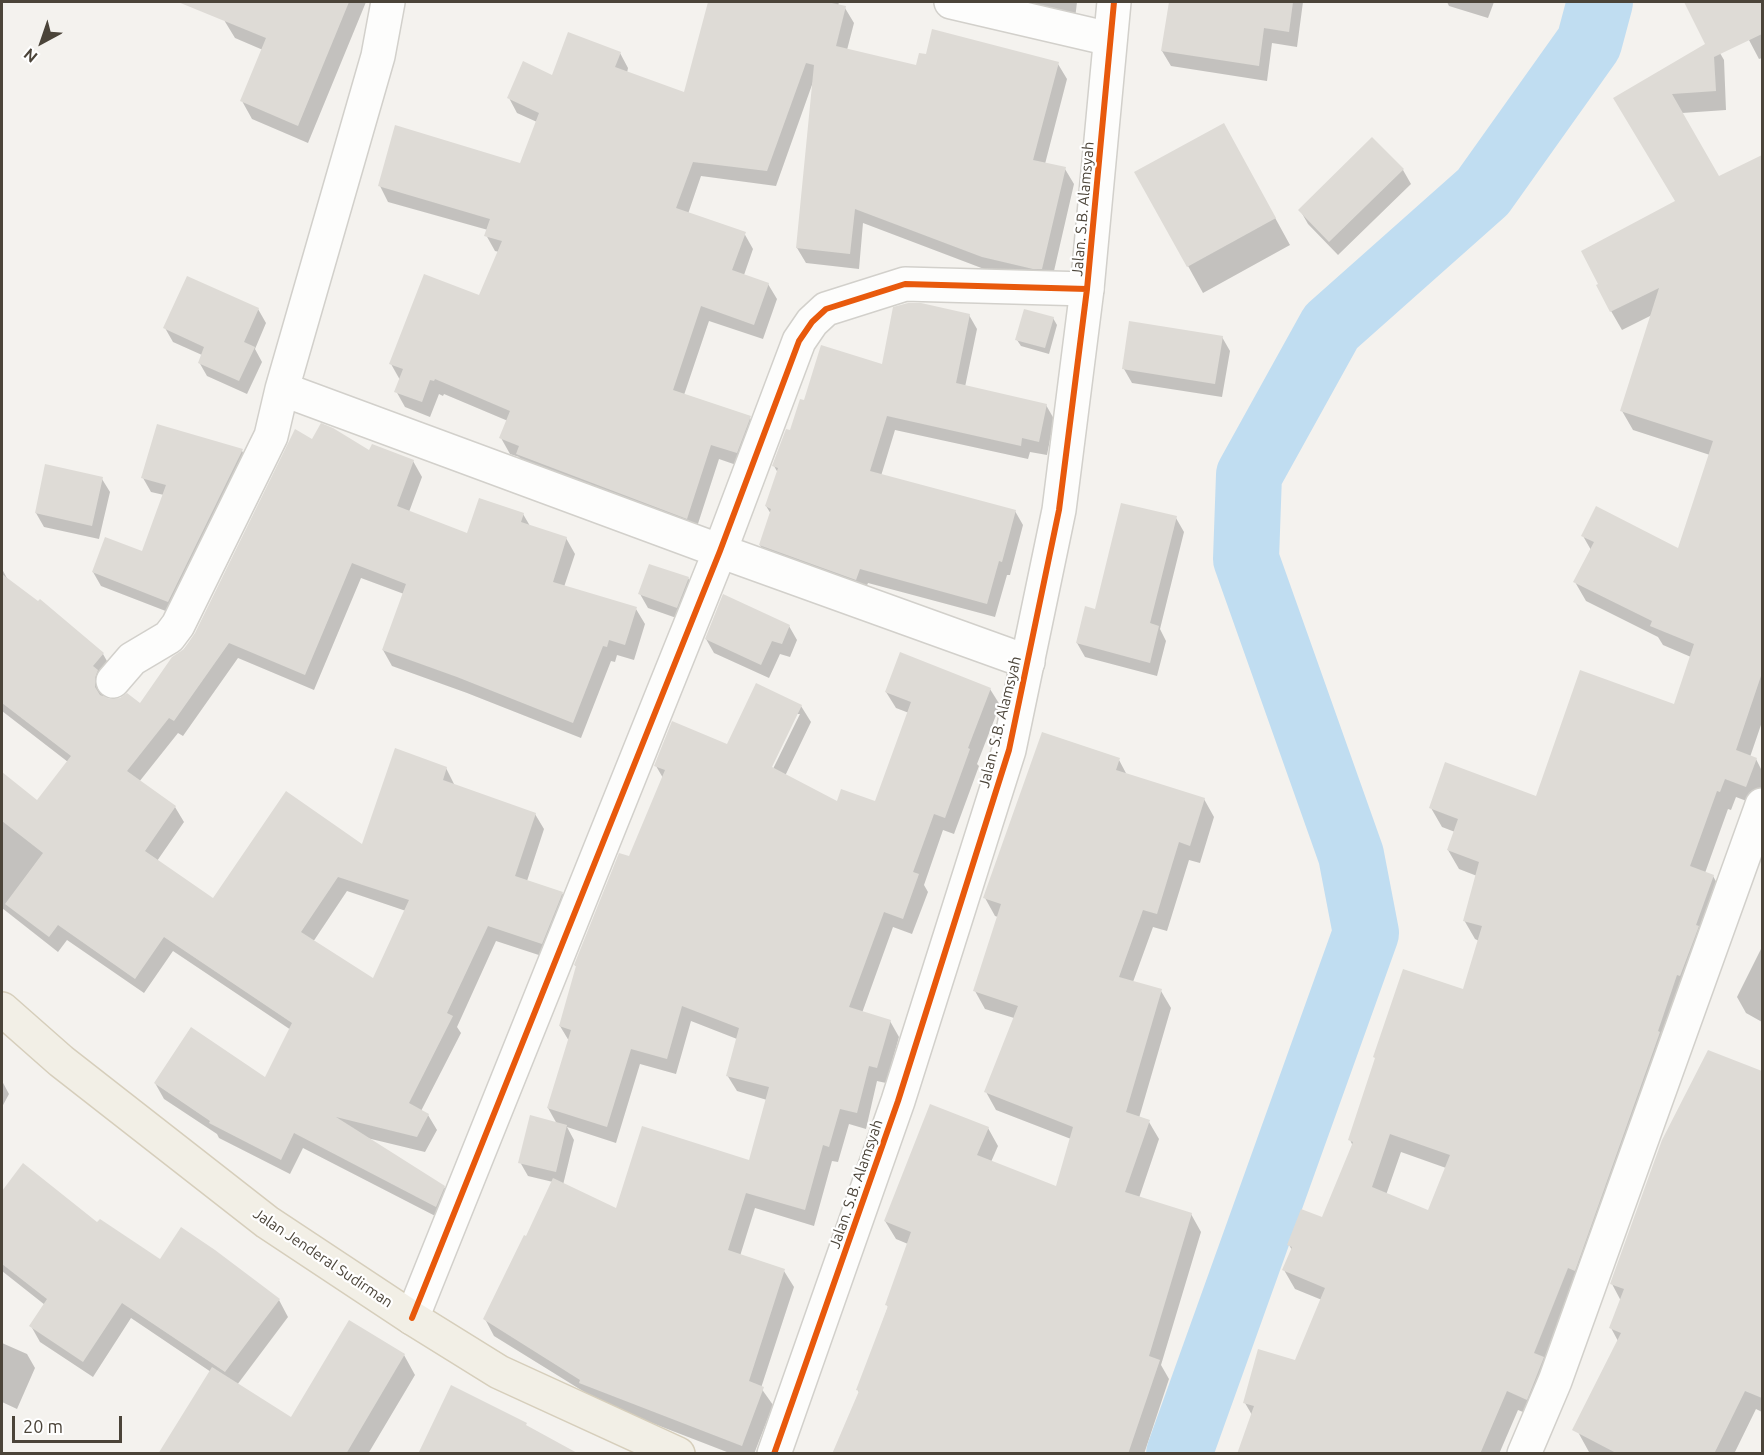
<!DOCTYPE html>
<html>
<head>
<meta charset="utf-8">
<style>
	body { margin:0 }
	#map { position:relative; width:1764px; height:1455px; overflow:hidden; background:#f4f2ee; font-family:Ubuntu,sans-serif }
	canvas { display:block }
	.frame { position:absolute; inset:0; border:3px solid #4b4439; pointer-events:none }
	.north { position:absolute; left:12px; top:12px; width:60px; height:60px; -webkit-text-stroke:4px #fff; paint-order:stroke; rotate:220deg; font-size:16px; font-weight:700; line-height:24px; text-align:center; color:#4b4439 }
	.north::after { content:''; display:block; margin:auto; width:21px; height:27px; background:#4b4439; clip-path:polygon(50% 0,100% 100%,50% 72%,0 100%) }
	.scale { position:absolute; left:12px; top:1416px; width:110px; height:27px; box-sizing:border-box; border:3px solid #4b4439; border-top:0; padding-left:8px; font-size:18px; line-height:21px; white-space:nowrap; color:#4b4439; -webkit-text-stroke:4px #fff; paint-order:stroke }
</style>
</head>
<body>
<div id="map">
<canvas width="1764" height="1455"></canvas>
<div class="frame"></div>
<div class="north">N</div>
<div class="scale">20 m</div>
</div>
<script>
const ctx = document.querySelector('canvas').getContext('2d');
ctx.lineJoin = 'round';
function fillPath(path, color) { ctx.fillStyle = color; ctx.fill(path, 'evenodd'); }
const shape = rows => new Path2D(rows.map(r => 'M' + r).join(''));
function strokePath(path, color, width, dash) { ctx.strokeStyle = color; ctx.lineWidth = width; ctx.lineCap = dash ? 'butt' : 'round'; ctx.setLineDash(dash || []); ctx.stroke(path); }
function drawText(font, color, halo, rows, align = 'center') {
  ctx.font = font + ' Ubuntu,sans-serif'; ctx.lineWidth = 4.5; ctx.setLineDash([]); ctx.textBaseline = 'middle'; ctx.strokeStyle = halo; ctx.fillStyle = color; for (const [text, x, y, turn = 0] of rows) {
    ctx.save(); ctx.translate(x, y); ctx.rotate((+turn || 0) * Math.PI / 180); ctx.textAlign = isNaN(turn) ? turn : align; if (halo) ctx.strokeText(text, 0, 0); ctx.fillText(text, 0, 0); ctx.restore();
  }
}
fillPath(shape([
	[217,2,366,2,308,143,252,119,242,101,263,50,235,38,224,20,230,7],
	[720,2,839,2,838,6,845,8,854,23,847,50,918,67,1058,64,1067,79,1045,164,1065,169,1074,184,1051,284,992,272,863,223,859,269,806,263,797,248,813,82,776,186,701,176,688,214,744,233,753,249,744,275,768,284,777,299,763,339,709,321,684,395,750,418,759,433,745,468,719,459,695,533,526,469,519,457,510,454,501,438,508,421,444,394,443,396,439,394,430,417,405,407,396,391,400,380,391,364,480,297,499,252,495,251,486,235,488,230,388,202,380,186,521,165,537,122,517,113,509,98,553,77,620,53,628,68,627,73,685,94,707,40],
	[974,2,1077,2,1075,19],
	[1171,2,1303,2,1297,47,1272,43,1267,81,1171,66,1162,51],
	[1447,2,1494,2,1488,18,1449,6],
	[1729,2,1762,2,1762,58,1759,59],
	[1713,41,1724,60,1726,110,1682,113,1719,178,1762,156,1762,286,1748,294,1762,299,1762,722,1750,757,1756,759,1762,771,1762,790,1757,805,1736,797,1731,810,1728,809,1705,873,1713,876,1724,896,1538,1418,1518,1410,1499,1454,1239,1454,1252,1415,1245,1403,1296,1362,1322,1300,1295,1289,1284,1270,1292,1250,1289,1245,1323,1219,1353,1146,1350,1140,1464,991,1479,941,1475,939,1464,920,1477,876,1459,869,1448,850,1455,832,1442,827,1431,808,1537,798,1675,706,1691,657,1663,645,1658,637,1586,601,1575,582,1591,550,1583,536,1679,550,1710,455,1633,430,1622,411,1652,315,1622,330,1611,311,1677,202,1615,98],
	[1401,1152,1446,1168,1429,1212,1386,1195],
	[1372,139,1403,170,1411,184,1338,255,1308,224,1300,210],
	[1239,152,1290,245,1203,293,1188,266],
	[258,309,266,323,255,349,262,362,247,394,207,376,199,362,202,355,173,342,165,328],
	[969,315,977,329,965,387,1046,405,1054,419,1047,455,1030,452,1028,459,895,430,881,476,1015,511,1023,525,1010,575,1007,575,995,617,868,583,864,593,768,559,760,545,771,514,766,506,778,473,774,466,805,402,883,366],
	[1053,318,1057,325,1049,354,1021,346,1017,340],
	[1222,337,1230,351,1222,397,1132,383,1124,369],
	[158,425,242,451,250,464,176,615,101,586,93,572,142,553,164,495,151,492,143,478],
	[312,441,413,461,422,477,409,512,468,535,523,514,530,526,566,538,575,554,564,587,636,609,645,624,634,660,617,655,615,662,611,661,581,738,467,693,392,666,383,650,404,594,361,578,314,690,238,658,183,736,178,733,139,782,175,807,184,822,157,861,214,900,363,846,446,768,455,786,535,814,544,829,527,881,562,893,571,909,551,959,496,941,457,1027,461,1033,421,1111,428,1115,437,1130,425,1152,367,1138,444,1187,453,1202,445,1221,303,1148,290,1174,219,1138,217,1134,164,1099,155,1083,265,1079,291,1030,173,951,144,993,67,940,58,952,2,908,2,774,37,802,68,762,2,711,2,569,8,580,103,654,112,670,103,698,110,701,140,705,196,634],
	[347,891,406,911,373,980,313,942],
	[102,479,110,492,99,539,44,527,36,513],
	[1176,518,1184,532,1160,629,1166,641,1157,676,1085,657,1077,643,1096,611],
	[688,578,696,592,685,621,648,608,640,594],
	[789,626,797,640,790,657,780,654,769,678,714,653,706,639],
	[990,689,1000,705,977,764,979,766,954,834,943,830,924,885,928,892,912,934,893,927,862,1013,890,1021,899,1037,886,1083,877,1081,866,1129,849,1124,838,1162,832,1161,814,1226,755,1208,740,1256,784,1271,794,1287,761,1388,773,1405,754,1454,732,1454,590,1399,586,1393,494,1336,485,1319,527,1238,553,1182,528,1176,520,1162,557,1124,548,1108,569,1041,560,1026,577,968,575,965,630,858,663,778,656,766,728,745,801,706,811,722,785,776,838,804,875,803,909,713,896,708,886,692],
	[796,714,800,714,770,775,768,774],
	[691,1021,737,1039,727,1075,737,1091,767,1100,750,1161,617,1211,563,1185,574,1140,567,1127,616,1143,640,1064,676,1074],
	[1119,760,1127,775,1204,799,1214,817,1200,863,1189,860,1167,931,1153,927,1133,982,1161,991,1171,1008,1139,1118,1149,1122,1159,1139,1139,1198,1191,1214,1201,1232,1161,1365,1169,1379,1144,1454,833,1454,859,1393,858,1390,888,1307,887,1305,908,1244,896,1239,885,1221,988,1128,998,1146,991,1162,1057,1188,1071,1139,996,1110,986,1092,1014,1018,985,1009,975,991,998,917,995,916,985,898],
	[1762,947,1762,1022,1746,1013,1737,997],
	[1708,1052,1762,1073,1762,1412,1756,1409,1734,1454,1593,1454,1589,1452,1578,1432,1618,1341,1611,1328,1621,1301,1612,1284],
	[2,1081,9,1094,2,1107],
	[23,1166,98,1224,160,1261,279,1300,288,1317,237,1385,292,1419,404,1355,415,1375,368,1454,160,1454,211,1372,131,1318,93,1377,40,1342,31,1326,45,1305,2,1271,2,1193],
	[2,1343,27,1354,35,1368,17,1409,2,1402]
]), '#0003');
strokePath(shape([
	[1179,1454,1366,933,1351,855,1246,559,1249,475,1331,327,1483,192,1589,43,1600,2]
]), '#c0ddf1', 66);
fillPath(shape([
	[178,2,349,2,298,126,240,101,266,38],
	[708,2,827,2,846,6,836,46,916,65,919,53,926,54,932,29,1059,62,1033,160,1066,167,1042,269,1033,269,982,257,855,209,850,254,796,248,814,65,806,63,767,171,693,162,676,208,746,232,732,270,769,283,754,325,701,306,673,390,751,416,737,453,711,445,687,519,516,454,519,446,499,438,510,411,435,379,434,381,430,380,422,402,394,392,403,369,389,364,424,274,479,295,502,241,484,236,490,219,378,186,395,125,520,163,539,113,507,98,523,61,552,75,568,32,621,52,615,67,684,92],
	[1169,2,1293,2,1289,32,1264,28,1259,66,1161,51],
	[1684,2,1762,2,1762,34,1714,57,1716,91,1672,94,1719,176,1762,155,1762,673,1736,750,1757,758,1746,787,1725,779,1720,792,1717,791,1690,866,1714,875,1696,925,1699,926,1680,976,1677,975,1658,1031,1660,1032,1575,1271,1568,1268,1534,1353,1544,1357,1527,1400,1507,1391,1480,1454,1237,1454,1254,1406,1243,1403,1258,1349,1295,1360,1325,1288,1282,1270,1292,1247,1287,1245,1301,1209,1322,1217,1353,1142,1348,1140,1375,1058,1373,1057,1403,969,1463,989,1482,926,1463,921,1479,862,1447,850,1458,819,1429,808,1445,762,1536,796,1580,670,1674,704,1694,644,1650,626,1652,621,1573,582,1594,542,1581,536,1596,506,1678,548,1713,441,1620,411,1659,288,1610,312,1596,285,1598,284,1581,251,1675,201,1613,98,1705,44],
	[1390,1134,1450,1155,1428,1210,1372,1187],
	[1224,123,1276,218,1187,267,1134,172],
	[1372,137,1404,169,1329,242,1298,210],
	[187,276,259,308,244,342,255,347,239,381,198,363,204,347,163,328],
	[908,303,921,303,970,314,956,383,1047,404,1039,442,1022,438,1021,446,887,416,870,471,1016,510,1002,562,999,561,987,604,860,569,856,580,759,545,771,509,765,506,778,468,772,466,786,429,790,430,800,399,804,400,821,345,882,364,893,307],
	[1024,309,1054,317,1045,348,1015,340],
	[1129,321,1223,336,1215,384,1122,369],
	[321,423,333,428,369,450,372,444,414,460,397,506,467,533,479,498,524,513,521,522,567,537,553,582,637,607,625,645,609,640,607,647,603,646,573,723,457,677,382,650,406,584,352,563,305,675,229,643,174,721,169,718,127,771,176,806,145,851,213,898,286,791,362,844,395,748,447,767,443,780,536,813,515,876,563,892,542,944,488,926,447,1013,453,1016,409,1103,429,1114,417,1137,336,1117,445,1186,436,1207,294,1133,281,1160,209,1123,210,1121,154,1083,191,1027,265,1077,292,1023,164,937,135,979,58,925,49,937,5,904,43,853,2,821,2,772,37,800,71,756,2,703,2,574,38,601,40,599,104,653,93,666,98,670,95,678,95,687,100,695,110,699,120,698,127,693,140,703,172,657,184,649,195,633,295,429,312,439],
	[338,877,409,900,373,978,301,932],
	[157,424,243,449,168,602,92,572,105,537,142,551,166,485,141,478],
	[45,464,103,477,92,526,35,513],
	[1121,503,1177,516,1150,623,1159,626,1150,663,1076,643,1085,606,1095,609],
	[649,564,689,577,677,608,638,594],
	[723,594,790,625,782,644,772,641,761,665,705,639],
	[900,652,991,688,968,748,970,749,945,818,934,814,913,872,919,874,903,919,884,912,849,1007,891,1020,877,1068,869,1066,857,1113,840,1109,829,1147,823,1145,805,1210,746,1193,728,1250,785,1269,749,1381,764,1387,742,1446,579,1383,580,1380,483,1319,524,1235,526,1236,553,1178,616,1208,642,1126,749,1160,769,1087,726,1076,739,1028,682,1006,667,1059,631,1049,607,1127,547,1108,571,1030,559,1026,576,966,574,965,619,853,629,856,665,770,654,766,672,721,727,744,756,683,802,705,772,767,837,801,841,789,875,801,911,702,885,692],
	[1042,732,1120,758,1116,770,1205,798,1190,846,1179,842,1157,914,1143,910,1119,977,1162,989,1126,1112,1150,1120,1125,1192,1192,1213,1149,1356,1160,1360,1128,1454,832,1454,859,1391,856,1390,888,1306,885,1305,911,1232,884,1221,930,1104,989,1127,977,1155,1056,1186,1073,1127,984,1092,1018,1006,973,991,1001,904,983,898],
	[1708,1050,1762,1071,1762,1398,1745,1391,1714,1454,1618,1454,1572,1430,1621,1333,1609,1328,1624,1289,1610,1284,1662,1140],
	[530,1115,567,1125,556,1172,518,1163],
	[23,1163,97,1222,100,1219,160,1259,181,1227,215,1250,280,1299,225,1372,122,1303,83,1362,29,1326,47,1299,2,1264,2,1191],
	[349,1320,405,1354,346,1454,158,1454,212,1367,291,1417],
	[451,1385,527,1423,526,1425,579,1454,418,1454]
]), '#dedbd6');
const minor = shape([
	[388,2,378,56,282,389,720,551,1028,662],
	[951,2,1110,39],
	[113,681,132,659,169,637,178,625,271,436,282,389],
	[412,1318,720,551,799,341,812,322,826,309,905,284,1087,289]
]);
const tertiary = shape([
	[774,1454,898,1101,1009,750,1059,510,1087,289,1114,2],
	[1524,1454,1555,1381,1762,805]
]);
const primary = shape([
	[2,1009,61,1061,267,1222,412,1318,499,1372,678,1454]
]);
strokePath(minor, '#d2d0cb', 36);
strokePath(tertiary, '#d2d0cb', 36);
strokePath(primary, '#d6cebb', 36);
strokePath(minor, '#fdfdfc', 33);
strokePath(tertiary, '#fdfdfc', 33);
strokePath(primary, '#f2efe6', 33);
strokePath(shape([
	[412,1318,720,551,799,341,812,322,826,309,905,284,1087,289],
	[774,1454,898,1101,1009,750,1059,510,1087,289,1114,2]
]), '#e8590c', 6);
drawText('15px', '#4b4439', '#fff', [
	["Jalan. S.B. Alamsyah",1083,209,-85],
	["Jalan. S.B. Alamsyah",1000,722,-76],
	["Jalan. S.B. Alamsyah",856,1184,-71],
	["Jalan Jenderal Sudirman",323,1258,34]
]);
</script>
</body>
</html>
